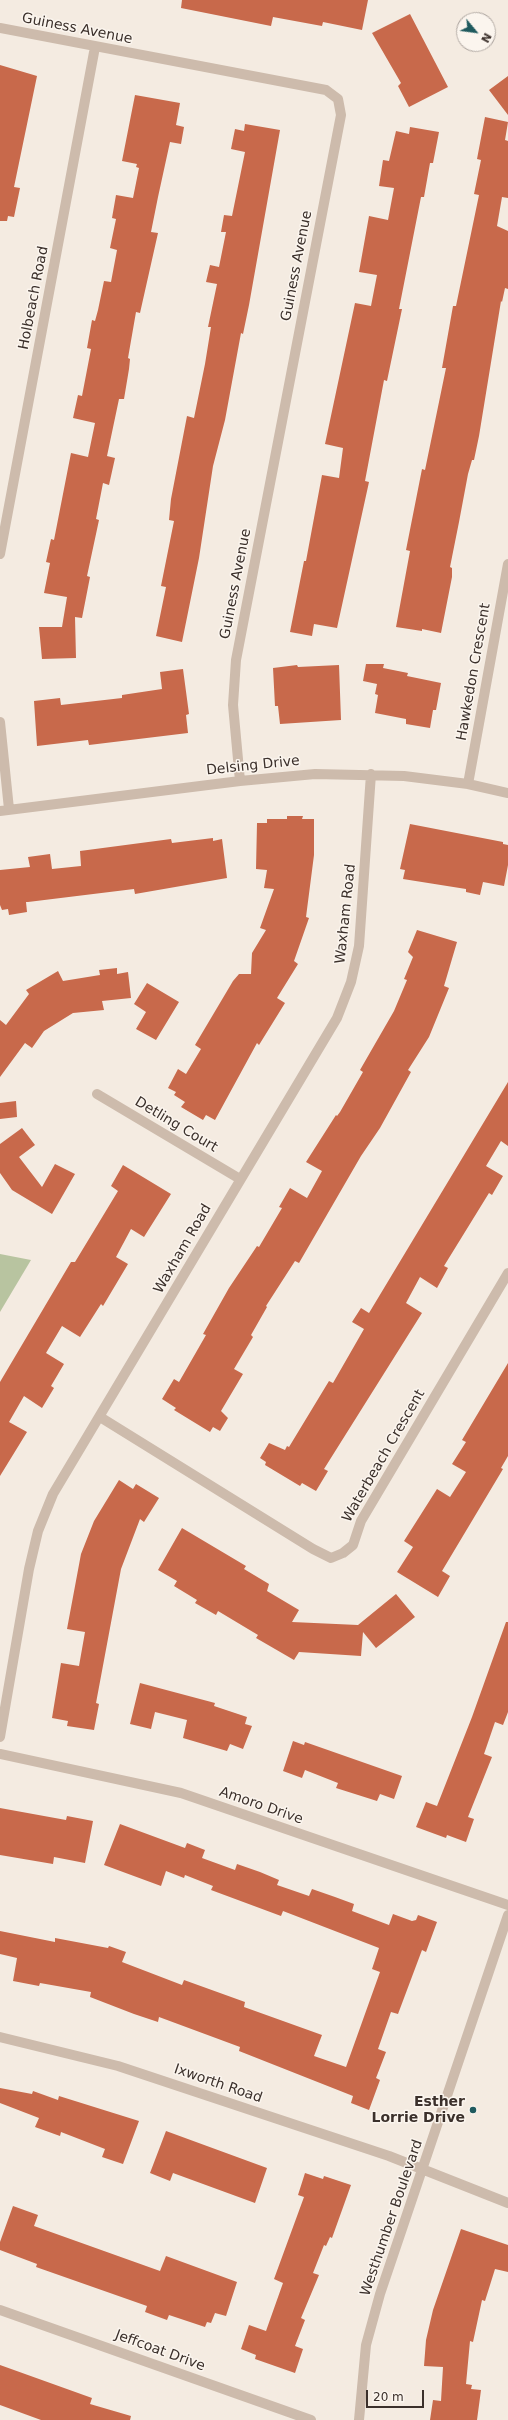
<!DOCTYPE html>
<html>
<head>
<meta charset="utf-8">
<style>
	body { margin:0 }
	#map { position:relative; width:508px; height:2420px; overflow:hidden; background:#f4ebe1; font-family:"DejaVu Sans",sans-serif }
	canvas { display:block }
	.north { position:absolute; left:456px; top:12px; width:40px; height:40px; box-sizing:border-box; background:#fbf5ee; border:1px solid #aea6a0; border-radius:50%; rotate:119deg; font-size:11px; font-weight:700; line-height:16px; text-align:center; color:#3b302b }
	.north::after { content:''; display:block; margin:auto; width:14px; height:18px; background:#1f5a5e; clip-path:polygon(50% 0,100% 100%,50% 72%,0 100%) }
	.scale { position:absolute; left:366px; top:2390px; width:58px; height:18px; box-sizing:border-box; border:2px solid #3b302b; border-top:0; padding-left:5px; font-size:12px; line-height:14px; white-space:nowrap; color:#3b302b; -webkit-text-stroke:3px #fbf5ee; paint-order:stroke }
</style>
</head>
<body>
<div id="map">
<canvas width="508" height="2420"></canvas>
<div class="north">N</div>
<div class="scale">20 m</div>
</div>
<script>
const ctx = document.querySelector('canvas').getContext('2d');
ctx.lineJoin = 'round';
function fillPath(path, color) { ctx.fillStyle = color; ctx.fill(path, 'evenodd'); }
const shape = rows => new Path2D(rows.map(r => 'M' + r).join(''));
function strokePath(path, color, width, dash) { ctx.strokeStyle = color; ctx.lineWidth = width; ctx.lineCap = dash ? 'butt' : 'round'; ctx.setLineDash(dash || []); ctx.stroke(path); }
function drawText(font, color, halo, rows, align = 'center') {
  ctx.font = font + ' "DejaVu Sans",sans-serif'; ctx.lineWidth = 3; ctx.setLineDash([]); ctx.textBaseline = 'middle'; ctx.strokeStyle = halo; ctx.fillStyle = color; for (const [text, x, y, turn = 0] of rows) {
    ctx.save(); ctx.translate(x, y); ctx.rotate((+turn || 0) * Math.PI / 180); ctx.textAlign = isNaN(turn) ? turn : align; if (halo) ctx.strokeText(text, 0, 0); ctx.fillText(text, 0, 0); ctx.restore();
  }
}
fillPath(shape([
	[0,1254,31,1260,0,1312]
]), '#b8c4a0');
fillPath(shape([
	[182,0,368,0,362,30,323,22,322,26,273,17,271,26,181,8],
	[410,14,448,87,409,107,398,86,401,83,372,33],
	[0,65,37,76,14,187,20,188,14,217,8,216,7,221,0,221],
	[508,76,508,115,489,90],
	[135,95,180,103,176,125,184,127,181,144,170,142,158,197,151,232,158,233,140,313,136,312,128,358,130,359,129,369,124,399,119,399,107,456,115,458,109,485,103,483,96,519,99,520,87,576,90,577,82,618,75,617,76,658,42,659,39,627,62,627,67,597,44,593,50,563,46,562,51,539,54,540,71,453,88,457,95,423,73,418,78,395,82,396,91,349,87,348,92,320,95,321,98,310,104,281,111,282,117,250,110,248,116,219,112,218,116,195,133,198,139,168,136,167,137,164,122,161],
	[485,117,508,122,505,140,508,141,508,198,502,197,497,226,508,231,508,289,505,288,502,302,501,301,479,436,474,460,472,460,468,474,459,522,450,567,452,568,452,577,441,633,422,629,422,631,396,627,410,551,406,550,422,469,425,470,446,368,442,368,453,306,456,306,479,195,474,194,481,160,477,159],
	[245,124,280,130,249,305,243,334,241,333,225,420,213,466,199,558,182,642,156,636,166,587,161,586,174,521,169,520,171,499,187,416,194,418,205,364,211,327,208,327,217,284,206,282,210,265,219,267,226,232,221,232,224,215,232,216,245,152,231,149,235,129,244,131],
	[410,127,439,132,433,163,430,163,424,197,421,197,399,309,402,309,387,381,384,380,365,481,369,482,337,628,314,624,312,636,290,632,304,561,306,561,322,475,339,478,343,448,325,444,355,303,371,306,377,275,359,272,369,216,388,220,394,188,379,186,383,160,389,161,396,131,409,134],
	[366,664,384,664,383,668,408,673,407,676,441,683,436,710,433,710,430,728,406,724,406,719,375,713,378,695,375,694,377,684,363,681],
	[297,665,298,667,339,665,341,720,280,724,278,706,275,706,273,668],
	[183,669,189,714,186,715,188,733,89,745,88,740,37,746,34,701,60,698,61,705,122,698,122,695,162,689,160,672],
	[287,816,303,816,302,819,314,819,314,855,306,917,309,918,294,961,298,964,277,998,285,1003,259,1045,257,1043,215,1120,206,1115,203,1120,181,1107,185,1102,174,1095,176,1092,168,1088,178,1069,186,1074,201,1049,195,1045,233,981,239,974,251,974,252,953,266,930,260,928,274,889,264,888,267,870,256,869,257,823,267,823,267,819,287,819],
	[410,824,503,842,503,844,508,845,508,865,504,886,483,882,480,895,466,892,466,889,403,879,405,870,400,869],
	[213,838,213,841,222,839,227,878,135,894,134,889,28,902,26,902,27,912,9,915,8,909,2,910,0,905,0,870,30,867,28,857,50,854,52,869,81,866,80,851,171,839,172,843],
	[417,930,457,942,444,986,449,988,429,1037,408,1070,411,1072,380,1128,361,1156,299,1263,295,1261,266,1306,267,1307,251,1335,253,1337,234,1369,243,1374,221,1411,228,1418,220,1431,213,1427,210,1432,174,1410,176,1408,162,1399,174,1379,179,1382,206,1335,203,1334,229,1288,257,1246,259,1247,282,1208,279,1207,290,1188,307,1198,322,1171,306,1162,336,1115,337,1116,340,1112,363,1072,360,1070,394,1011,407,980,404,979,413,957,408,952],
	[117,968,117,974,128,972,131,998,102,1001,104,1010,73,1013,44,1031,32,1048,25,1043,0,1077,0,1020,6,1025,29,994,26,990,58,971,63,981,100,975,99,970],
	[147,983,179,1002,156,1040,136,1029,146,1012,134,1004],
	[508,1082,508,1146,501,1141,486,1166,503,1176,492,1195,489,1193,444,1266,448,1268,437,1288,420,1277,406,1303,422,1313,324,1469,328,1471,316,1491,302,1483,300,1486,265,1465,266,1462,260,1458,269,1443,285,1450,287,1446,289,1447,329,1381,333,1383,364,1329,352,1322,361,1308,369,1313],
	[16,1101,17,1117,0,1119,0,1103],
	[22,1128,35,1145,19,1157,42,1187,55,1164,75,1174,52,1214,12,1190,0,1173,0,1144],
	[123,1165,171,1194,144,1237,131,1229,116,1257,128,1264,103,1306,101,1304,80,1337,62,1326,46,1353,64,1364,51,1386,54,1388,42,1408,24,1396,9,1422,27,1432,0,1476,0,1382,71,1262,75,1262,118,1191,111,1186],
	[508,1363,508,1456,501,1468,503,1469,442,1571,450,1576,438,1597,397,1572,413,1547,404,1541,437,1489,450,1497,466,1472,452,1464,466,1442,462,1440],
	[119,1480,133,1489,136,1484,159,1498,144,1522,140,1519,121,1569,96,1703,99,1704,94,1730,67,1726,68,1721,52,1718,61,1663,79,1666,85,1632,67,1629,81,1554,94,1521],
	[182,1528,246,1566,244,1569,269,1584,267,1591,299,1610,292,1622,358,1625,396,1594,415,1617,376,1648,363,1632,361,1656,299,1652,294,1660,256,1638,258,1635,218,1611,216,1615,195,1603,197,1600,174,1586,177,1581,158,1570],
	[506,1622,508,1622,508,1712,503,1725,495,1722,484,1754,492,1757,468,1817,474,1819,466,1842,447,1835,446,1838,416,1827,426,1802,437,1806,472,1717],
	[140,1683,215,1703,214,1706,247,1717,245,1724,252,1726,243,1749,230,1744,227,1751,183,1738,187,1720,155,1712,151,1729,130,1724],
	[293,1741,304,1745,305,1742,402,1776,394,1799,380,1794,377,1801,336,1788,338,1783,305,1770,302,1778,283,1771],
	[0,1808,66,1820,67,1816,93,1821,85,1863,54,1857,53,1864,0,1855],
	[120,1824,185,1848,187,1843,205,1850,202,1858,235,1870,237,1864,260,1872,279,1880,277,1885,309,1896,312,1889,335,1897,354,1904,352,1911,389,1925,393,1914,412,1921,416,1920,418,1915,437,1922,426,1952,422,1950,398,2014,391,2012,378,2049,386,2052,376,2078,380,2080,369,2110,351,2103,353,2096,239,2051,240,2047,159,2017,158,2022,134,2014,90,1997,91,1992,40,1983,39,1986,13,1981,17,1958,0,1954,0,1931,55,1942,55,1938,108,1948,109,1946,126,1952,122,1962,182,1985,184,1980,245,2002,244,2007,322,2035,314,2056,346,2067,380,1972,372,1969,379,1948,283,1911,281,1916,211,1890,213,1886,185,1875,184,1878,166,1871,161,1886,104,1865],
	[0,2088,32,2094,33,2091,58,2100,59,2096,139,2121,123,2164,102,2157,105,2149,61,2132,60,2136,35,2127,39,2118,0,2103],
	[166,2131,267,2168,255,2203,173,2173,170,2181,150,2173],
	[305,2173,323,2179,324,2176,351,2185,332,2238,330,2237,326,2246,324,2245,313,2273,319,2275,301,2318,305,2320,295,2346,303,2349,295,2373,255,2359,256,2355,241,2349,249,2325,266,2331,283,2283,274,2279,304,2197,298,2195],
	[13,2206,38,2215,34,2226,160,2271,166,2256,237,2282,226,2316,215,2313,211,2323,207,2322,205,2327,169,2315,167,2320,145,2312,147,2306,36,2267,37,2264,0,2250,0,2242],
	[461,2229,508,2245,508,2272,495,2269,485,2301,482,2300,473,2342,470,2341,466,2384,472,2385,471,2389,481,2390,477,2420,430,2420,433,2400,441,2401,443,2367,424,2366,426,2340,433,2310],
	[0,2365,92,2398,90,2404,131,2416,130,2420,41,2420,0,2405]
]), '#c8694b');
strokePath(shape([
	[0,28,326,90,338,99,341,115,236,660,233,705,240,781],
	[0,554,95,47],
	[0,722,9,809],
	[468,784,508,564],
	[0,811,240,781,315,774,404,776,468,784,508,793],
	[97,1094,240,1179],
	[100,1417,313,1549,331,1558,343,1553,353,1545,361,1521,508,1273],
	[0,1737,29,1569,38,1531,53,1494,337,1018,351,982,359,946,371,774],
	[0,1754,181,1793,508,1905],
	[0,2037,118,2066,389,2156,508,2203],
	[0,2310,311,2420],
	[359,2420,366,2345,380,2294,508,1915]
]), '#cdbbac', 10);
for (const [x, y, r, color] of [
	[473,2110,4,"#1f5a5e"]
]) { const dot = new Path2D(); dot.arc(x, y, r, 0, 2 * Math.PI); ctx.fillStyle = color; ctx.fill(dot); strokePath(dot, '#fbf5ee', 1.5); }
drawText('14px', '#3b302b', '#fbf5ee', [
	["Guiness Avenue",77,29,11],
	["Guiness Avenue",297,266,-79],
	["Holbeach Road",34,298,-79],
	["Guiness Avenue",236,584,-79],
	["Hawkedon Crescent",474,672,-80],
	["Delsing Drive",253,766,-6],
	["Waxham Road",346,914,-84],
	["Detling Court",176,1125,31],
	["Waxham Road",183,1249,-60],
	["Waterbeach Crescent",384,1456,-60],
	["Amoro Drive",261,1806,19],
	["Ixworth Road",218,2084,19],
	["Westhumber Boulevard",392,2218,-71],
	["Jeffcoat Drive",160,2351,20]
]);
drawText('bold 14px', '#3b302b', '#fbf5ee', [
	["Esther",465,2102],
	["Lorrie Drive",465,2118]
], 'right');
</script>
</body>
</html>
